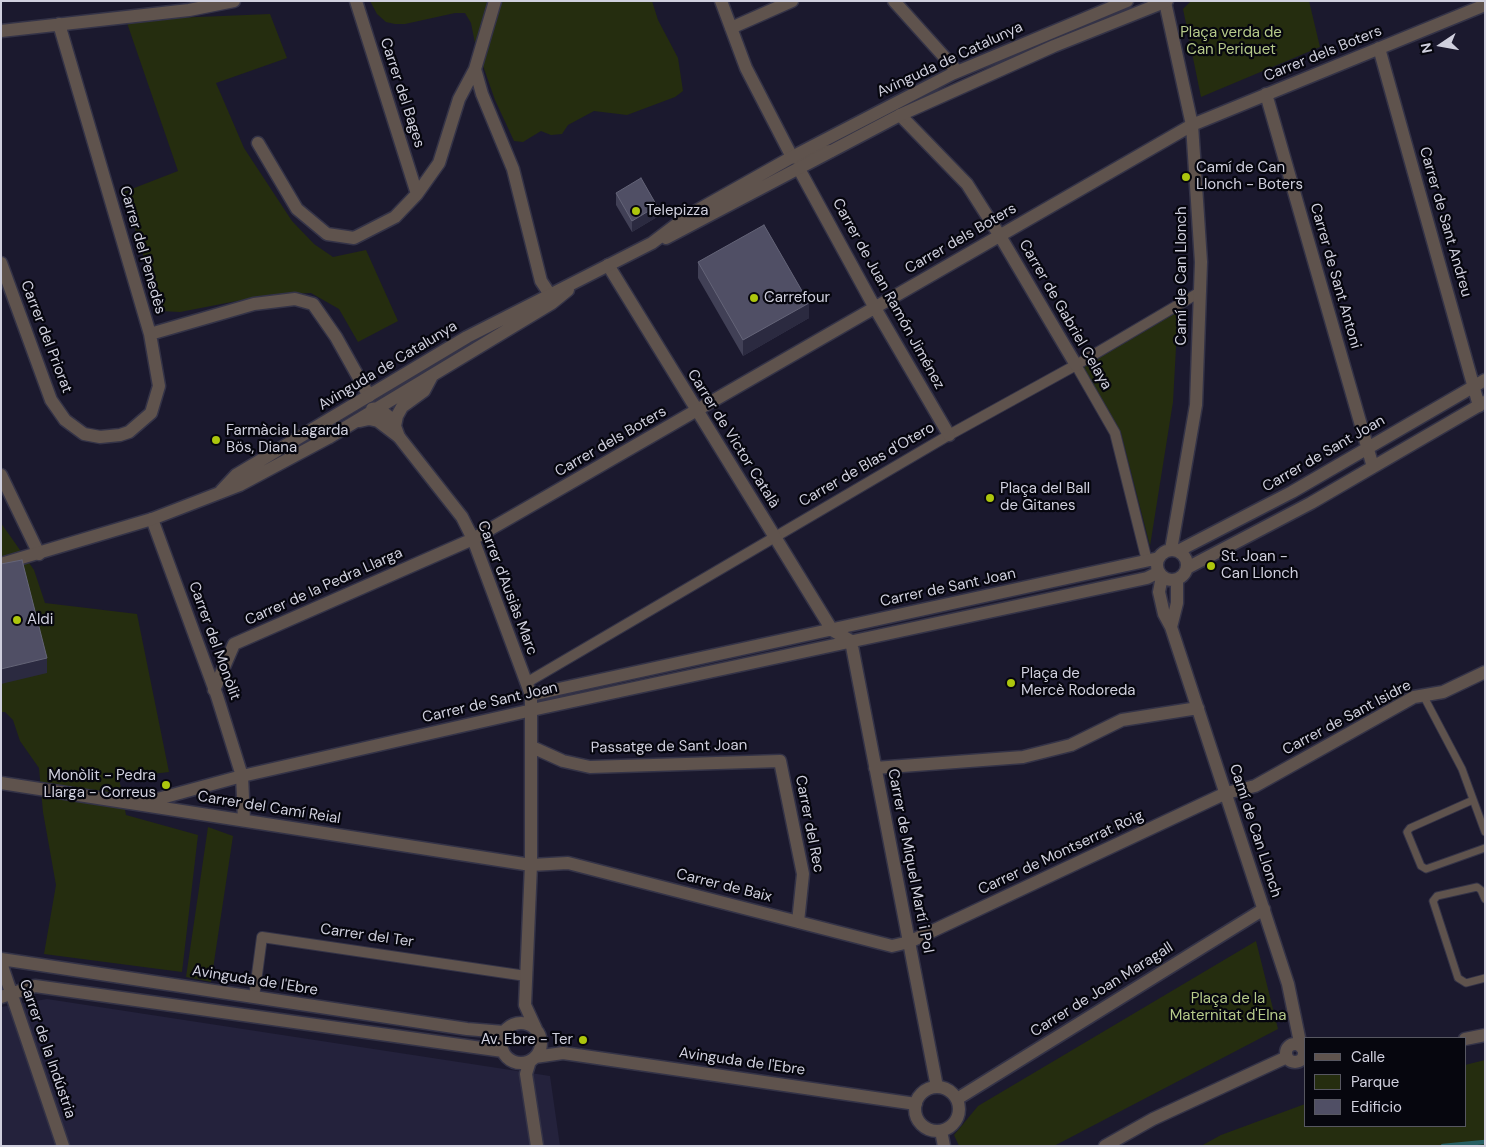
<!DOCTYPE html>
<html>
<head>
<meta charset="utf-8">
<style>
	body { margin:0 }
	#map { position:relative; width:1486px; height:1147px; overflow:hidden; background:#1b192e; font-family:"DM Sans",sans-serif }
	canvas { display:block }
	.frame { position:absolute; inset:0; border:2px solid #d0d0de; pointer-events:none }
	.legend { position:absolute; left:1304px; top:1037px; width:162px; height:90px; box-sizing:border-box; background:#06060e; border:1px solid #575761; margin:0; padding:6px 9px; list-style:none; font-size:15px; color:#d0d0de }
	.legend li { display:flex; align-items:center; gap:10px; height:25px }
	.legend b { width:25px; border:1px solid #575761 }
	.north { position:absolute; left:1416px; top:20px; width:50px; height:50px; -webkit-text-stroke:4px #06060e; paint-order:stroke; rotate:258deg; font-size:14px; font-weight:700; line-height:20px; text-align:center; color:#d0d0de }
	.north::after { content:''; display:block; margin:auto; width:18px; height:22px; background:#d0d0de; clip-path:polygon(50% 0,100% 100%,50% 72%,0 100%) }
</style>
</head>
<body>
<div id="map">
<canvas width="1486" height="1147"></canvas>
<div class="frame"></div>
<ul class="legend">
<li><b style="height:6px;background:#5f534d"></b>Calle</li>
<li><b style="height:14px;background:#252d0f"></b>Parque</li>
<li><b style="height:14px;background:#504f65"></b>Edificio</li>
</ul>
<div class="north">N</div>
</div>
<script>
const ctx = document.querySelector('canvas').getContext('2d');
ctx.lineJoin = 'round';
function fillPath(path, color) { ctx.fillStyle = color; ctx.fill(path, 'evenodd'); }
const shape = rows => new Path2D(rows.map(r => 'M' + r).join(''));
function strokePath(path, color, width, dash) { ctx.strokeStyle = color; ctx.lineWidth = width; ctx.lineCap = dash ? 'butt' : 'round'; ctx.setLineDash(dash || []); ctx.stroke(path); }
function drawText(font, color, halo, rows, align = 'center') {
  ctx.font = font + ' "DM Sans",sans-serif'; ctx.lineWidth = 4.5; ctx.setLineDash([]); ctx.textBaseline = 'middle'; ctx.strokeStyle = halo; ctx.fillStyle = color; for (const [text, x, y, turn = 0] of rows) {
    ctx.save(); ctx.translate(x, y); ctx.rotate((+turn || 0) * Math.PI / 180); ctx.textAlign = isNaN(turn) ? turn : align; if (halo) ctx.strokeText(text, 0, 0); ctx.fillText(text, 0, 0); ctx.restore();
  }
}
fillPath(shape([
	[47,999,550,1076,560,1146,1,1146,1,1007]
]), '#24223c');
fillPath(shape([
	[370,1,652,1,658,20,678,58,683,91,675,97,627,115,594,111,568,125,562,134,551,135,541,131,523,142,514,141,495,100,475,43,471,23,465,13,455,13,405,24,395,24,386,22,377,14],
	[1191,1,1309,1,1320,47,1201,97,1183,9],
	[270,14,287,58,216,83,244,148,292,221,314,244,333,257,366,250,398,321,358,342,339,309,311,293,268,295,180,312,160,311,124,192,178,171,126,20],
	[1178,311,1173,402,1150,546,1121,433,1082,366],
	[1,523,34,570,45,603,137,614,169,772,119,778,126,815,198,835,182,972,44,954,56,885,43,812,39,768,20,741,13,720,5,712,1,712],
	[208,827,233,836,211,982,186,977],
	[1256,941,1278,1029,1054,1146,959,1146,954,1135,978,1106],
	[1485,1060,1485,1146,1201,1146,1221,1135,1305,1104,1305,1126,1465,1126,1465,1065]
]), '#252d0f');
strokePath(shape([
	[1443,1146,1485,1142]
]), '#275f63', 4.5);
const service = shape([
	[1423,695,1462,769,1485,832],
	[1473,800,1410,828,1407,832,1421,866,1426,869,1485,848],
	[1485,899,1481,890,1477,887,1437,896,1433,901,1458,978,1466,983,1485,978]
]);
const pedestrian = shape([
	[1076,365,1115,433,1147,561],
	[526,683,949,435,1076,365,1200,292],
	[254,997,262,937,526,976]
]);
const minor = shape([
	[356,1,417,194],
	[721,1,746,68,792,157],
	[894,1,957,71],
	[1165,2,1192,125,1201,262,1196,405,1171,550],
	[59,24,150,334,254,304,295,299,313,304,336,337,369,396],
	[731,28,792,1],
	[1,31,189,10,234,1],
	[1379,48,1479,406],
	[475,69,482,94,513,169,541,281,549,293],
	[1266,94,1373,467],
	[900,115,967,184,1000,236,1076,365],
	[258,143,297,209,327,234,354,238,395,217,417,194,439,163,459,99,475,69,495,1],
	[792,157,802,159,815,153,831,151],
	[799,169,875,308,949,435],
	[1,263,51,400,65,420,84,434,100,437,120,435,129,432,151,413,159,386,150,334],
	[608,265,832,630,851,641,937,1087],
	[399,437,462,517,473,539,531,695,531,865,525,1005,536,1029],
	[1,475,39,554],
	[152,519,217,696,242,776,244,820],
	'1157 565a15 15 0 1 1 30 0a15 15 0 1 1-30 0Z',
	[1178,551,1292,492,1485,380],
	[1187,568,1311,503,1485,402],
	[1162,576,1159,592,1164,614,1171,627,1288,984,1301,1047],
	[1171,627,1177,603,1177,580],
	[214,690,234,644,473,539,1192,125,1485,5],
	[531,695,1159,558],
	[532,747,563,761,590,767,780,761,803,874,798,922],
	[875,768,1023,757,1071,745,1122,720,1198,708],
	[1,783,531,865,568,863,892,946,909,942,1226,793,1255,786,1414,697,1443,692,1485,672],
	[143,803,242,776,541,708,1147,578,1159,572],
	[1,959,467,1029,504,1032],
	[1,963,63,1146],
	[1,997,35,986,503,1051],
	'501 1043a20 20 0 1 1 40 0a20 20 0 1 1-40 0Z',
	[1465,1039,1485,1035],
	'1286 1053a9 9 0 1 1 18 0a9 9 0 1 1-18 0Z',
	[535,1057,563,1053,916,1104],
	[530,1061,526,1074,537,1146],
	'915 1109a22 22 0 1 1 44 0a22 22 0 1 1-44 0Z',
	[957,1099,1264,909],
	[941,1131,944,1146],
	[1105,1146,1153,1119,1287,1057]
]);
const tertiary = shape([
	[666,238,900,115,1054,46,1167,1],
	[372,409,378,408,388,416,395,426,399,437],
	[360,421,369,419,378,421,399,437],
	[395,426,397,416,402,407,424,391,432,376],
	[221,491,236,475,467,337,652,243,689,215,792,157,952,74,1127,1],
	[1,564,152,519,240,485,328,438,552,303,568,290]
]);
strokePath(service, '#343347', 9);
strokePath(pedestrian, '#343347', 12);
strokePath(minor, '#343347', 15);
strokePath(tertiary, '#343347', 15);
strokePath(service, '#5f534d', 7);
strokePath(pedestrian, '#5f534d', 10);
strokePath(minor, '#5f534d', 12);
strokePath(tertiary, '#5f534d', 12);
fillPath(shape([
	[616,193,657,217,632,232,616,205],
	[698,262,809,318,743,356,698,278]
]), '#414056');
fillPath(shape([
	[657,206,657,217,632,232,632,221],
	[809,303,809,318,743,356,743,340],
	[47,658,47,673,1,684,1,669]
]), '#2b2a40');
const building = shape([
	[641,178,657,206,632,221,616,193,641,178],
	[764,225,809,303,743,340,698,262,764,225],
	[22,560,47,658,1,669,1,564,22,560]
]);
fillPath(building, '#504f65');
strokePath(building, '#646478', 1);
for (const [x, y, r, color] of [
	[1186,177,5,"#adc60d"],
	[636,211,5,"#adc60d"],
	[754,298,5,"#adc60d"],
	[216,440,5,"#adc60d"],
	[990,498,5,"#adc60d"],
	[1211,566,5,"#adc60d"],
	[17,620,5,"#adc60d"],
	[1011,683,5,"#adc60d"],
	[166,785,5,"#adc60d"],
	[583,1040,5,"#adc60d"]
]) { const dot = new Path2D(); dot.arc(x, y, r, 0, 2 * Math.PI); ctx.fillStyle = color; ctx.fill(dot); strokePath(dot, '#06060e', 2); }
drawText('15px', '#b6ca8a', '#06060e', [
	["Plaça verda de",1231,33],
	["Can Periquet",1231,50],
	["Plaça de la",1228,999],
	["Maternitat d'Elna",1228,1016]
]);
drawText('15px', '#d0d0de', '#06060e', [
	["Carrer dels Boters",1323,54,-22],
	["Avinguda de Catalunya",950,60,-25],
	["Carrer del Bages",402,93,72],
	["Carrer de Sant Andreu",1445,222,74],
	["Carrer dels Boters",961,239,-30],
	["Carrer del Penedès",142,250,74],
	["Camí de Can Llonch",1182,276,-90],
	["Carrer de Sant Antoni",1335,276,74],
	["Carrer de Juan Ramón Jiménez",888,294,61],
	["Carrer de Gabriel Celaya",1065,315,60],
	["Carrer del Priorat",46,337,69],
	["Avinguda de Catalunya",388,366,-31],
	["Carrer de Victor Català",733,439,58],
	["Carrer dels Boters",611,442,-30],
	["Carrer de Sant Joan",1324,454,-30],
	["Carrer de Blas d'Otero",867,465,-30],
	["Carrer de la Pedra Llarga",324,587,-24],
	["Carrer d'Ausiàs Marc",507,588,69],
	["Carrer de Sant Joan",948,588,-12],
	["Carrer del Monòlit",214,641,70],
	["Carrer de Sant Joan",490,703,-13],
	["Carrer de Sant Isidre",1347,718,-28],
	["Passatge de Sant Joan",669,747,-1],
	["Carrer del Camí Reial",269,808,9],
	["Carrer del Rec",809,824,79],
	["Camí de Can Llonch",1255,831,72],
	["Carrer de Montserrat Roig",1061,853,-25],
	["Carrer de Miquel Martí i Pol",910,861,79],
	["Carrer de Baix",724,886,14],
	["Carrer del Ter",367,936,8],
	["Avinguda de l'Ebre",255,981,9],
	["Carrer de Joan Maragall",1102,990,-32],
	["Carrer de la Indústria",47,1049,71],
	["Avinguda de l'Ebre",742,1062,8]
]);
drawText('15px', '#d0d0de', '#06060e', [
	["Camí de Can",1196,168],
	["Llonch - Boters",1196,185],
	["Telepizza",646,211],
	["Carrefour",764,298],
	["Farmàcia Lagarda",226,431],
	["Bös, Diana",226,448],
	["Plaça del Ball",1000,489],
	["de Gitanes",1000,506],
	["St. Joan -",1221,557],
	["Can Llonch",1221,574],
	["Aldi",27,620],
	["Plaça de",1021,674],
	["Mercè Rodoreda",1021,691],
	["Monòlit - Pedra",156,776,"right"],
	["Llarga - Correus",156,793,"right"],
	["Av. Ebre - Ter",573,1040,"right"]
], 'left');
</script>
</body>
</html>
